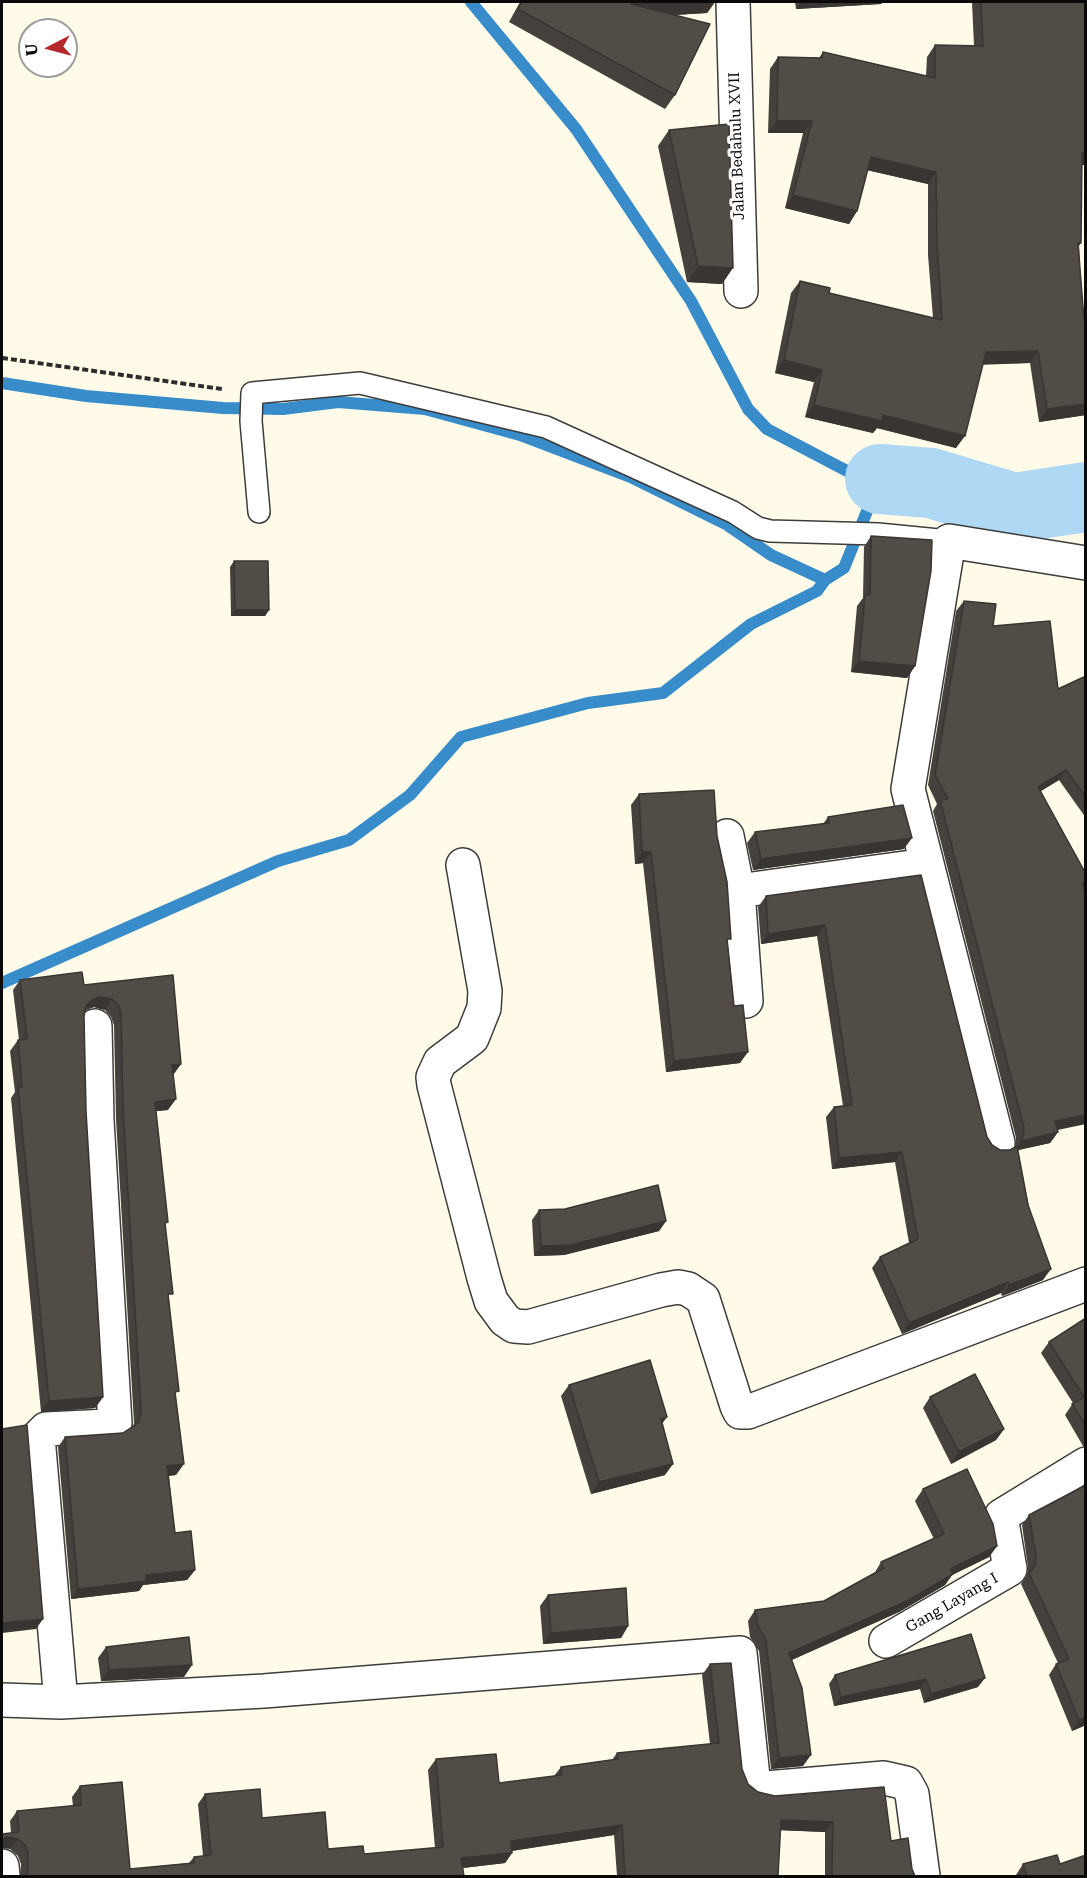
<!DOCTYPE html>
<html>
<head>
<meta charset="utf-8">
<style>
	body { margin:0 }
	#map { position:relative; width:1087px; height:1878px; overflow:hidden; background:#fffbe8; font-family:"Roboto Serif",serif }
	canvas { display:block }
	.frame { position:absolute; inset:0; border:3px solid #0a0a0a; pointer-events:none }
	.north { position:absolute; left:18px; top:18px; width:60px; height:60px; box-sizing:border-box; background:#fff; border:2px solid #9d9d9d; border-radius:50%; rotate:264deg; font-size:16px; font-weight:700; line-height:24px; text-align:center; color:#0a0a0a }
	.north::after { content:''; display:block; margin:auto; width:21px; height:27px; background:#b5272a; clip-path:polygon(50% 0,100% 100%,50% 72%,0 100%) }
</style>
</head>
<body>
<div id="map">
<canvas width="1087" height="1878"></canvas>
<div class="frame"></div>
<div class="north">U</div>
</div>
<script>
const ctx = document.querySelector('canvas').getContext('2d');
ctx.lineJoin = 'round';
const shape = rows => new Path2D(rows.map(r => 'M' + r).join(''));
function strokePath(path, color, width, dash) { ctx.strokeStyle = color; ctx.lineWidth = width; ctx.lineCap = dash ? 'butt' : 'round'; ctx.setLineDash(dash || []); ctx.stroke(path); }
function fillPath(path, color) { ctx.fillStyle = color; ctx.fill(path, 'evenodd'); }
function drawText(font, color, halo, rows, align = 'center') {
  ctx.font = font + ' "Roboto Serif",serif'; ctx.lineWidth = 6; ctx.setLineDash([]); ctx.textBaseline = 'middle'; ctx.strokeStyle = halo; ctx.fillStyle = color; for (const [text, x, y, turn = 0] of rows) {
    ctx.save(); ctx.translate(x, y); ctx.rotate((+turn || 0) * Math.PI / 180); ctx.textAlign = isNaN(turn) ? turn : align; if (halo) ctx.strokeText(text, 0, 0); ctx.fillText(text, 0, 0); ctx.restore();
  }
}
strokePath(shape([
	[2,383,86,396,223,408,283,409,338,402,425,409,520,435,633,478,726,524,771,555,825,580],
	[2,983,278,861,349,840,410,795,461,737,588,703,663,693,751,624,817,591,825,580,844,568,880,479,847,471,767,429,748,409,691,301,576,129,471,2]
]), '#378cc9', 12);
strokePath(shape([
	[880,479,931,483,1014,508,1086,497]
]), '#aed8f4', 70);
const service = shape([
	[259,512,251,421,252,393,360,383,546,427,733,512,758,528,770,531,878,534,949,541]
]);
const minor = shape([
	[733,2,741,291],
	[727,836,738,891,746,1001],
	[463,865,485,991,484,1008,472,1038,440,1062,433,1077,434,1085,484,1278,491,1301,505,1320,514,1326,528,1327,661,1290,678,1287,688,1289,703,1299,737,1406,740,1412,748,1412,1086,1284],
	[738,891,926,865],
	[998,1143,908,789,949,541,1086,563],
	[886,1641,1010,1569,1001,1516,1086,1464],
	[2,1700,61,1702,264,1691,740,1653,753,1777,757,1785,766,1788,884,1778,906,1783,912,1794,923,1876],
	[61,1702,38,1437,46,1429,108,1426,115,1423,97,1120,95,1026],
	[2,1866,3,1876]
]);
strokePath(service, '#3d3d3d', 24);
strokePath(minor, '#3d3d3d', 36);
strokePath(shape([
	[2,358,222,389]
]), '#2c2c2c', 4, [6, 3]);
strokePath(service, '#fff', 21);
strokePath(minor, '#fff', 33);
fillPath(shape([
	[520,2,715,2,707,13,675,15,675,95,665,109,509,22],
	[795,2,883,2,881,4,796,9],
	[972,2,1086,2,1086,165,1082,165,1081,243,1079,246,1086,415,1039,422,1030,363,983,364,956,448,877,428,873,433,805,417,814,382,775,373,791,293,800,281,829,293,933,318,928,255,928,184,867,170,857,211,849,224,785,208,803,133,768,133,770,69,778,57,819,58,823,52,926,76,927,57,935,45,974,46],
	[669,130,722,284,687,282,658,146],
	[871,536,915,666,907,678,851,672,857,606,863,598,864,547],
	[234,561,269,610,265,616,231,616,230,567],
	[964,601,993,626,1058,689,1086,676,1086,818,1059,780,1041,791,1086,874,1086,887,1084,889,1057,1130,1058,1132,1050,1143,1018,1150,1043,1280,1002,1296,1001,1293,902,1334,872,1268,880,1257,909,1243,895,1162,832,1169,826,1117,834,1107,843,1106,817,936,761,944,758,907,766,896,921,875,987,1137,992,1145,1000,1150,1010,1150,1015,1148,1016,1138,933,811,937,804,928,785,956,611],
	[639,794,717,836,740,1063,666,1072,643,863,635,864,631,805],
	[828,817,904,849,753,870,747,843,755,832,823,824],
	[173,975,181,1064,173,1074,168,1110,156,1111,165,1227,169,1300,176,1396,176,1475,169,1476,175,1533,195,1570,187,1580,143,1585,139,1591,71,1599,58,1447,65,1437,123,1433,133,1426,134,1423,116,1119,114,1025,111,1017,105,1010,94,1007,85,1010,84,1016,86,1111,103,1397,95,1408,41,1412,11,1098,15,1092,10,1051,18,1040,19,1040,13,990,20,980,84,985],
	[539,1210,666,1221,659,1231,564,1255,534,1256,532,1220],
	[1086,1318,1086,1446,1083,1446,1065,1415,1073,1403,1041,1353,1049,1342],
	[569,1385,662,1424,665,1475,591,1494,561,1396],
	[930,1397,1004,1429,996,1440,951,1464,923,1408],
	[1086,1485,1086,1725,1072,1731,1049,1675,1056,1664,1058,1663,1021,1584,1027,1574,1028,1567,1022,1525,1029,1515],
	[923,1489,997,1546,989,1557,952,1575,945,1585,899,1612,792,1660,803,1766,771,1769,759,1651,750,1637,748,1621,755,1610,824,1601,874,1574,881,1562,934,1539,915,1501],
	[548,1595,628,1626,621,1638,543,1644,540,1606],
	[971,1634,978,1687,924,1703,920,1689,834,1706,829,1684,835,1675],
	[106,1647,184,1677,101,1681,98,1658],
	[710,1664,742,1769,748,1784,758,1792,891,1841,912,1869,915,1876,825,1876,825,1832,780,1830,778,1876,617,1876,614,1835,512,1851,512,1853,505,1863,463,1868,464,1876,20,1876,21,1864,18,1856,10,1849,11,1833,10,1821,17,1811,73,1806,72,1797,80,1786,130,1869,189,1863,194,1857,203,1856,198,1804,205,1794,262,1818,328,1849,364,1854,435,1848,428,1770,436,1759,499,1783,554,1776,561,1767,612,1760,617,1753,710,1744,702,1675],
	[1023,1864,1060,1864,1086,1876,1016,1876,1016,1875]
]), '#47413d');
fillPath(shape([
	[678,2,715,2,707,13,622,18,631,4],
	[801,2,883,2,881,4,796,9],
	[777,121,812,121,803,133,768,133],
	[1082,153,1086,153,1086,165,1074,165],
	[871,157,936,172,928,184,862,169],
	[793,195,857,211,849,224,785,208],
	[698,266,733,268,722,284,687,282],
	[1038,351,1030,363,977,365,986,352],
	[784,360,822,370,814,382,775,373],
	[1086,404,1086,415,1039,422,1047,409],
	[814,405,883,415,965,436,956,448,877,428,873,433,805,417],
	[235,610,269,610,265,616,231,616],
	[859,661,915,666,907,678,851,672],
	[1066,770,1059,780,1031,797,1038,787],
	[912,838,904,849,753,870,761,859],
	[642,852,651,852,643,863,635,864],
	[825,925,817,936,761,944,768,934],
	[101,997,112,999,105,1010,94,1007,86,1010,79,1017,86,1006,93,999],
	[748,1052,740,1063,666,1072,674,1061],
	[181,1064,174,1074,164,1075,172,1065],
	[176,1099,168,1110,147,1112,155,1102],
	[1086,1115,1086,1124,1048,1132,1055,1121],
	[1058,1132,1050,1143,1014,1151,1022,1141],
	[902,1152,895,1162,832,1169,839,1158],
	[666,1221,659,1231,564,1255,534,1256,541,1246],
	[1051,1269,1043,1280,1002,1296,1009,1285],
	[1008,1282,1001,1293,902,1334,909,1323],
	[103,1397,95,1408,41,1412,49,1401],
	[667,1417,659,1428,661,1419],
	[1004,1429,996,1440,951,1464,959,1452],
	[184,1464,176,1475,160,1476,167,1466],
	[673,1464,665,1475,591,1494,599,1482],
	[997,1546,989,1557,952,1575,945,1585,899,1612,782,1664,789,1653,950,1569],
	[195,1570,187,1580,143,1585,139,1591,71,1599,78,1589,146,1575],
	[43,1619,36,1629,2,1633,2,1623],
	[628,1626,621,1638,543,1644,551,1633],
	[192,1665,184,1677,101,1681,109,1670],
	[985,1678,978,1687,924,1703,931,1694],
	[926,1679,920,1689,834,1706,841,1697],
	[1086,1717,1086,1725,1072,1731,1079,1720],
	[811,1755,803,1766,771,1769,779,1758],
	[781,1820,833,1822,825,1832,774,1830],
	[622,1825,614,1835,504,1852,511,1841],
	[7,1837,18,1839,10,1849,2,1848,2,1839],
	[512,1853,505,1863,454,1869,461,1858]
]), '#393532');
const building = shape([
	[522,2,678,2,631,4,710,24,675,95,518,9,522,2],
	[981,2,1086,2,1086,153,1082,153,1081,243,1078,243,1084,320,1086,320,1086,404,1047,409,1038,351,986,352,965,436,883,415,882,421,814,405,822,370,784,360,800,281,830,288,829,293,942,320,937,243,936,172,871,157,857,211,793,195,812,121,777,121,778,57,822,58,823,52,935,78,935,45,983,46,981,2],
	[729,124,733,268,698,266,669,130,729,124],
	[871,536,932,540,931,571,915,666,859,661,865,595,870,595,871,536],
	[234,561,268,561,269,610,235,610,234,561],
	[964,601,996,604,993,626,1050,621,1058,689,1086,676,1086,797,1066,770,1038,787,1086,874,1086,882,1083,883,1086,898,1086,1115,1055,1121,1058,1132,1022,1141,1024,1128,940,800,948,799,935,775,964,601],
	[714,790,717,836,727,882,731,939,727,939,734,1006,743,1005,748,1052,674,1061,651,852,642,852,639,794,714,790],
	[903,805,912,838,761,859,755,832,829,823,828,817,903,805],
	[921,875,987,1137,992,1145,1000,1150,1010,1150,1017,1146,1028,1205,1051,1269,1009,1285,1008,1282,909,1323,880,1257,918,1239,902,1152,839,1158,834,1107,852,1105,825,925,768,934,766,896,921,875],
	[82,972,84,985,173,975,181,1064,172,1065,176,1099,155,1102,168,1222,165,1223,173,1294,168,1294,179,1391,175,1392,184,1464,167,1466,175,1533,191,1531,195,1570,146,1575,146,1581,78,1589,65,1437,123,1433,138,1423,141,1412,123,1109,121,1014,119,1006,112,999,101,997,93,999,86,1006,84,1016,86,1111,103,1397,49,1401,18,1087,22,1087,18,1040,27,1039,20,980,82,972],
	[658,1185,666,1221,571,1245,541,1246,539,1210,565,1209,658,1185],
	[1086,1318,1086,1426,1072,1404,1084,1397,1049,1342,1086,1318],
	[650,1360,667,1417,661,1419,673,1464,599,1482,569,1385,650,1360],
	[975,1374,1004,1429,959,1452,930,1397,975,1374],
	[27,1425,43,1619,2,1623,2,1429,27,1425],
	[967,1469,993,1524,997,1546,950,1569,953,1574,907,1601,789,1653,802,1688,811,1755,779,1758,766,1640,758,1626,755,1610,824,1601,884,1568,881,1562,944,1534,923,1489,967,1469],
	[1086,1485,1086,1717,1079,1720,1056,1664,1069,1659,1029,1573,1035,1566,1036,1556,1029,1515,1086,1485],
	[626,1588,628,1626,551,1633,548,1595,626,1588],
	[971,1634,985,1678,931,1694,926,1679,841,1697,835,1675,971,1634],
	[189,1637,192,1665,109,1670,106,1647,189,1637],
	[731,1663,742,1769,748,1784,758,1792,775,1796,884,1787,891,1841,908,1838,912,1869,915,1876,832,1876,833,1822,781,1820,778,1876,625,1876,622,1825,511,1841,512,1853,461,1858,464,1876,24,1876,28,1873,28,1853,25,1845,18,1839,7,1837,2,1839,2,1834,19,1832,17,1811,81,1805,80,1786,122,1782,130,1869,194,1863,194,1857,211,1855,205,1794,260,1789,262,1818,325,1812,328,1849,363,1846,364,1854,443,1847,436,1759,496,1754,499,1783,562,1775,561,1767,618,1759,617,1753,719,1743,710,1664,731,1663],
	[1057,1855,1060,1864,1086,1855,1086,1876,1027,1876,1023,1864,1057,1855]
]);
fillPath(building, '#524c47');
strokePath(building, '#393532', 1.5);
drawText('15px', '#0a0a0a', '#fff', [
	["Jalan Bedahulu XVII",737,146,-92],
	["Gang Layang I",952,1603,-30]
]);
</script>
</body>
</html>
